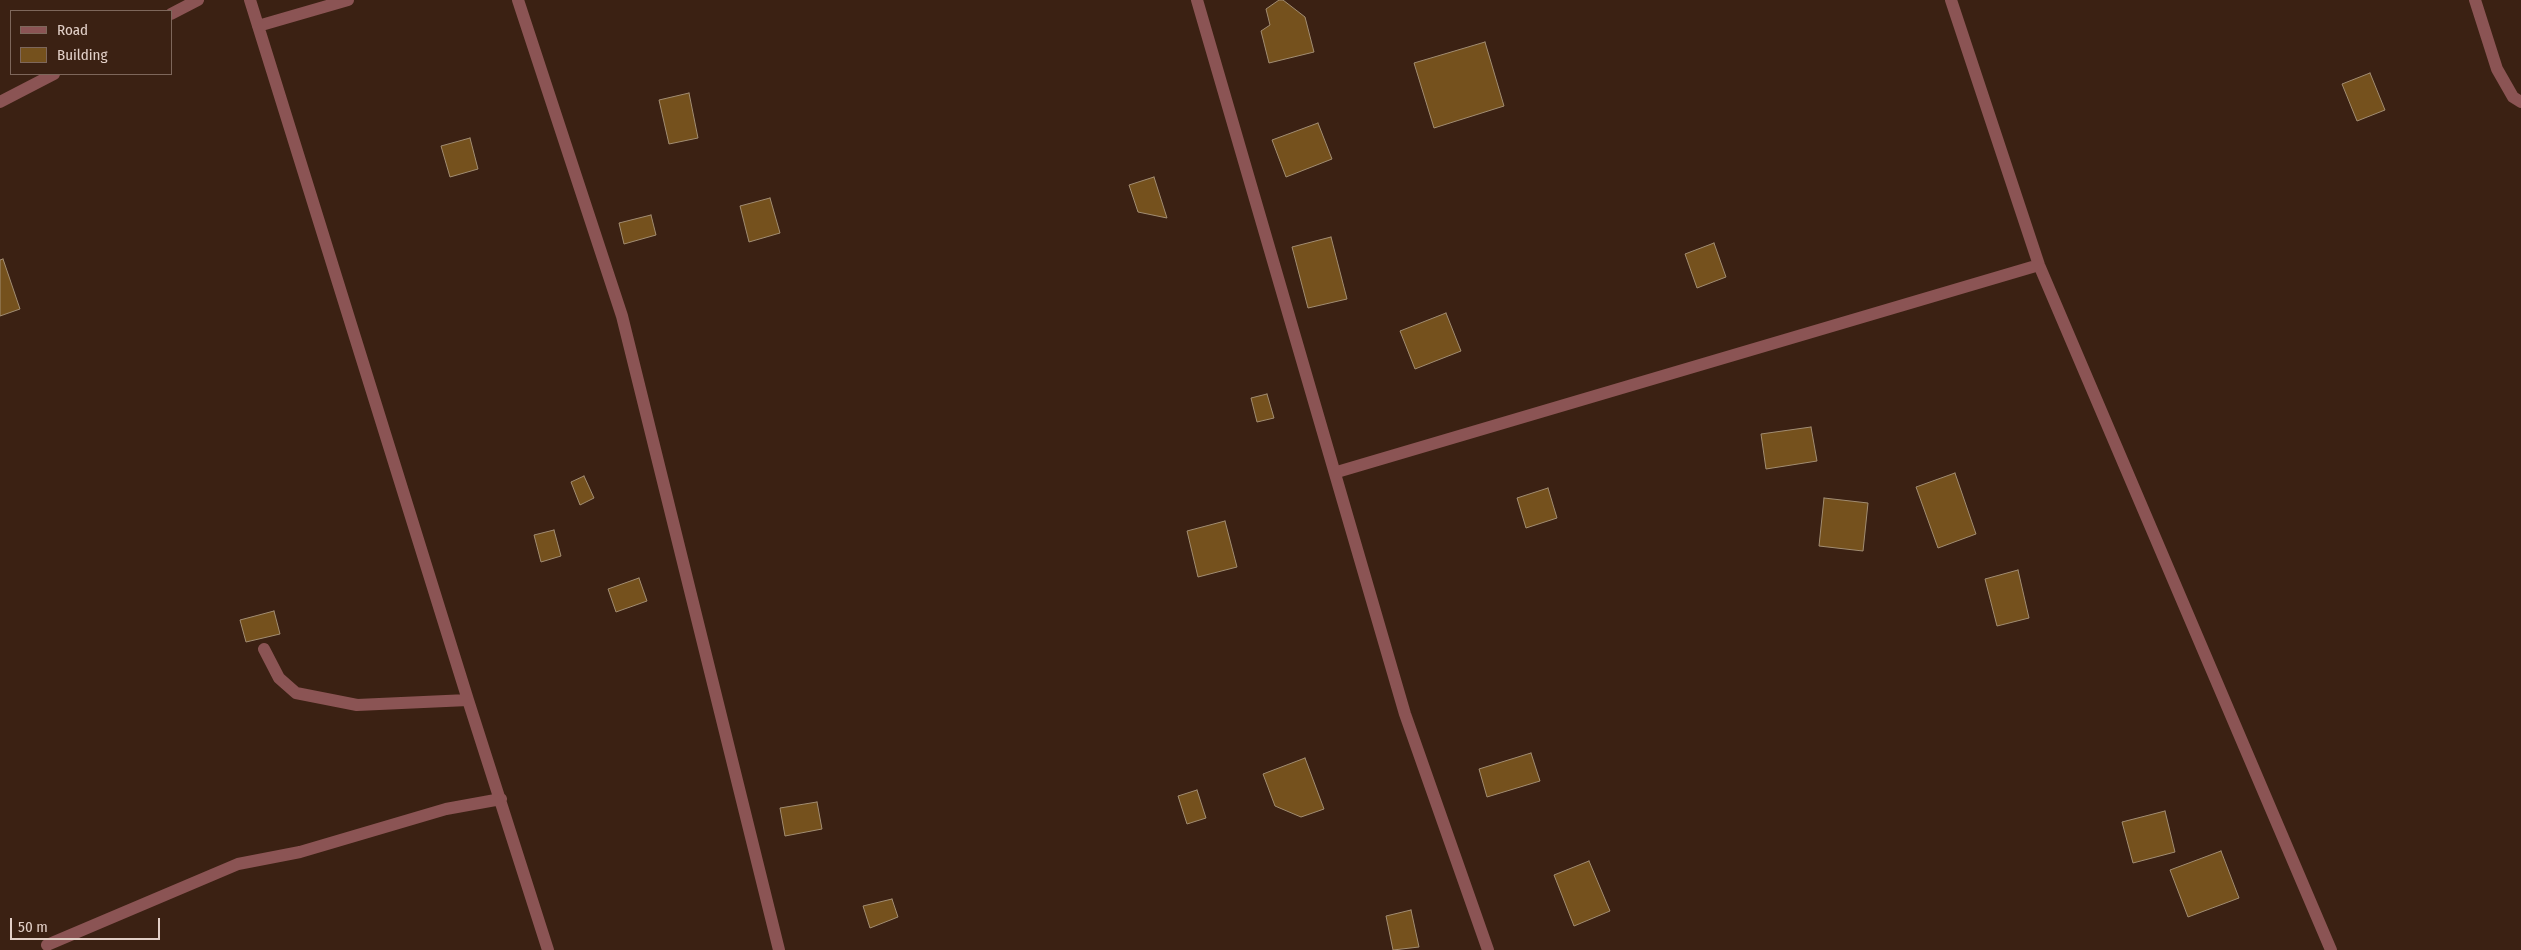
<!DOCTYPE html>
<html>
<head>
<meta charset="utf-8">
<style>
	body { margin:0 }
	#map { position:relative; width:2521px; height:950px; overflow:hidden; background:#3b2113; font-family:"Fira Sans Condensed",sans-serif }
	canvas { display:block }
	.legend { position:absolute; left:10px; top:10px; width:162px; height:65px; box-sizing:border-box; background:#3b2113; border:1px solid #7e675b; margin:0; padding:6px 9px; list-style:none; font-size:15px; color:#e2d0c8 }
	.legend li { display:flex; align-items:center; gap:10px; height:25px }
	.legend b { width:25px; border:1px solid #7e675b }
	.scale { position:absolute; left:10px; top:918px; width:150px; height:22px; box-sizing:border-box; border:2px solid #e2d0c8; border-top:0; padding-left:6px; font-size:15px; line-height:18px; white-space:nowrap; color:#e2d0c8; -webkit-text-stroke:4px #3b2113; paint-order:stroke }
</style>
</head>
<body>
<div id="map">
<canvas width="2521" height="950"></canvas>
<ul class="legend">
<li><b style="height:6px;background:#8b5454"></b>Road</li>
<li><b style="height:14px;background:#75511d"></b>Building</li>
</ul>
<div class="scale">50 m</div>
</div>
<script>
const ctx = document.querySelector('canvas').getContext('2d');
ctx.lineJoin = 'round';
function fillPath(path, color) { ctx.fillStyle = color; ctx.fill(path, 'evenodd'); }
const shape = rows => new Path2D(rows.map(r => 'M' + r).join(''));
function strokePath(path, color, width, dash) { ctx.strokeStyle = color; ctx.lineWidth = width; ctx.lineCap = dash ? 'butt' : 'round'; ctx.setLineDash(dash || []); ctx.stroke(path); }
const building = shape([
	[1279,0,1283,0,1305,17,1314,52,1269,63,1261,31,1270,25,1266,9,1279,0],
	[1485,42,1504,106,1434,128,1414,63,1485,42],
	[2370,73,2385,110,2357,121,2342,84,2370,73],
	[689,93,698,138,669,144,659,100,689,93],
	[1318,123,1332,159,1286,177,1272,140,1318,123],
	[470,138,478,169,450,177,441,146,470,138],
	[1154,177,1167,218,1138,212,1129,185,1154,177],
	[770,198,780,233,749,242,740,206,770,198],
	[651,215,656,235,624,244,619,223,651,215],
	[1331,237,1347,299,1308,308,1292,247,1331,237],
	[1714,243,1726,277,1697,288,1685,254,1714,243],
	[3,259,20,309,0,316,0,260,3,259],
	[1446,313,1461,351,1415,369,1400,331,1446,313],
	[1267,394,1274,418,1257,422,1251,398,1267,394],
	[1811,427,1817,461,1766,469,1761,434,1811,427],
	[1955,473,1976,534,1938,548,1916,487,1955,473],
	[584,476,594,498,580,505,571,482,584,476],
	[1548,488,1557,518,1526,528,1517,498,1548,488],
	[1824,498,1868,503,1863,551,1819,546,1824,498],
	[1225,521,1237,567,1198,577,1187,531,1225,521],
	[554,530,561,556,541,562,534,535,554,530],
	[2018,570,2029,618,1997,626,1985,579,2018,570],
	[639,578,647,601,616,612,608,589,639,578],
	[274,611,280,634,246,642,240,620,274,611],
	[1531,753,1540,781,1487,797,1479,769,1531,753],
	[1305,758,1324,809,1301,817,1275,806,1263,774,1305,758],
	[1197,790,1206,818,1187,824,1178,796,1197,790],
	[817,802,822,829,785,836,780,808,817,802],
	[2165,811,2175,852,2133,863,2122,822,2165,811],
	[2221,851,2239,898,2188,917,2170,870,2221,851],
	[1589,861,1610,911,1574,926,1554,875,1589,861],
	[892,899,898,917,870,928,863,906,892,899],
	[1411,910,1419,947,1393,950,1386,916,1411,910]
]);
fillPath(building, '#75511d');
strokePath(building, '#a28d72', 1);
strokePath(shape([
	[250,0,468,700,548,950],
	[518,0,622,316,779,950],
	[1197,0,1405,714,1488,950],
	[1951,0,2039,265,2331,950],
	[2475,0,2497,69,2513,97,2521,102],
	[171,14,198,0],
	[258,26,348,0],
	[0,102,54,74],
	[1337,472,2039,265],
	[264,649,279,678,296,693,357,705,468,700],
	[47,945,238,864,300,852,446,809,501,799]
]), '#8b5454', 12);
</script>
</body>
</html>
